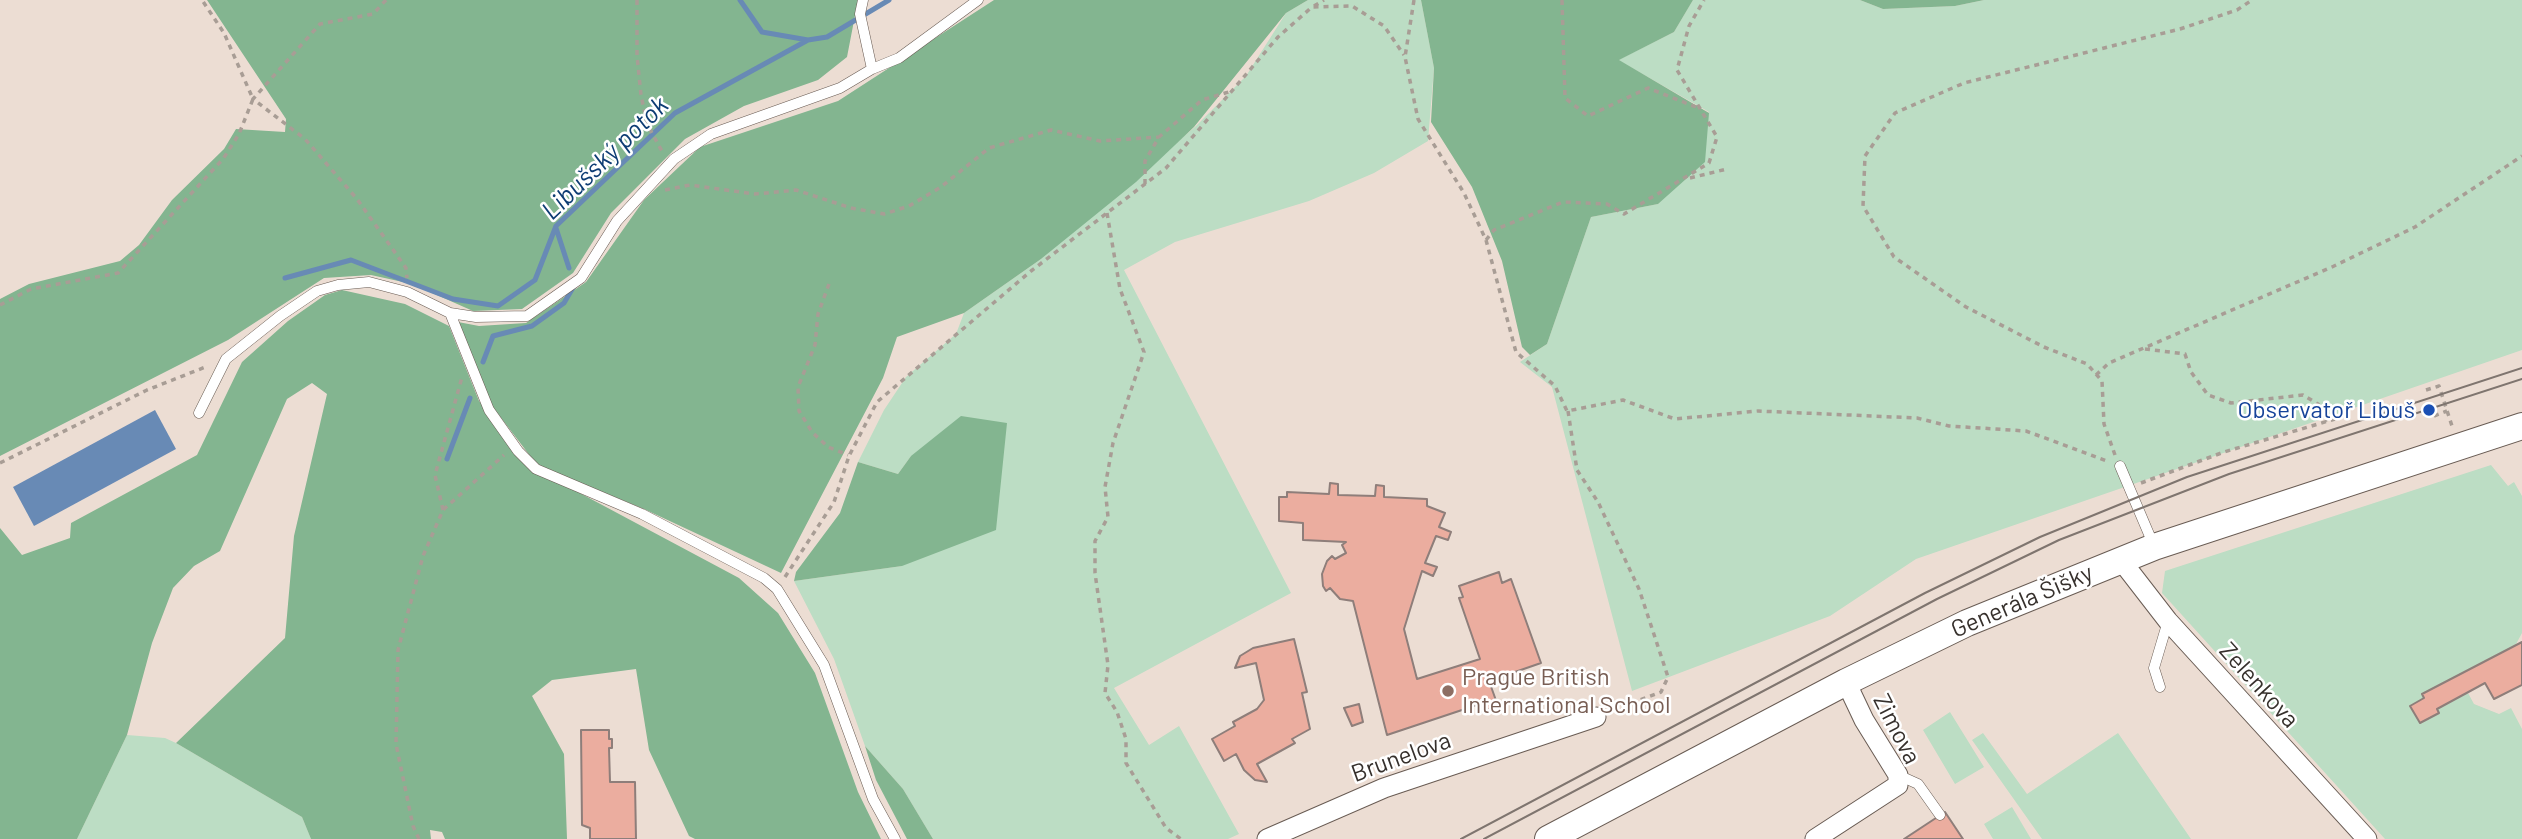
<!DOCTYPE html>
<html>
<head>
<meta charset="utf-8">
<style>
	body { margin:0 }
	canvas { display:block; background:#ecddd3 }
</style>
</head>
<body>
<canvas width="2522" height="839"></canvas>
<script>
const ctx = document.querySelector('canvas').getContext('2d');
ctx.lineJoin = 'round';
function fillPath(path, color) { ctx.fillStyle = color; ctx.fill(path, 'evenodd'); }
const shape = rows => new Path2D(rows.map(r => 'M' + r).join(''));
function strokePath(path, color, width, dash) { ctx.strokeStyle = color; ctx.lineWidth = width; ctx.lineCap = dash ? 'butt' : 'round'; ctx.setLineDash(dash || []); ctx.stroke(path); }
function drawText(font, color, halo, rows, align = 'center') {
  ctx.font = font + ' Barlow,sans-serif'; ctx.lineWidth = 5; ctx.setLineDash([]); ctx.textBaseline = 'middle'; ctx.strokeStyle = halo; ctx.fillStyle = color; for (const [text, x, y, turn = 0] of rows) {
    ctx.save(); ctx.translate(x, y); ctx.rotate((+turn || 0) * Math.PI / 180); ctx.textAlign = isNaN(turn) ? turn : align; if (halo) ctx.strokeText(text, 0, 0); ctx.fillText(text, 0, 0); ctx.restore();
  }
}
fillPath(shape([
	[1308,0,1421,0,1434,68,1428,141,1374,173,1309,201,1175,242,1124,270,1291,593,1114,688,1149,745,1179,726,1239,834,1228,839,933,839,903,789,865,746,834,659,794,581,902,566,911,456,898,474,858,462,884,410,906,377,956,334,964,313,1041,259,1196,126,1246,76,1286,13],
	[1693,0,1860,0,1883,9,1955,6,1984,0,2522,0,2522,350,1916,559,1830,616,1632,691,1552,387,1520,362,1547,344,1591,217,1658,204,1709,112,1618,60,1674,32],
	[2491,465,2508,486,2514,482,2522,496,2522,633,2515,646,2422,694,2424,698,2410,706,2420,723,2439,713,2437,709,2468,693,2474,704,2499,714,2511,708,2522,729,2522,839,2385,839,2162,593,2165,571],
	[1950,712,1984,767,1955,784,1923,730],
	[1983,733,2027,794,2118,733,2191,839,2042,839,1972,740],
	[127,735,165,738,176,743,302,817,311,839,77,839],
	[2012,807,2031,839,1993,839,1984,824]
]), '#bcddc4');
fillPath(shape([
	[207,0,858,0,847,57,818,80,744,106,685,139,611,213,573,273,522,309,473,311,412,284,371,275,324,278,228,340,0,456,0,299,29,284,120,261,139,245,172,200,224,149,236,129,285,132,286,119],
	[994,0,1308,0,1286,13,1194,127,1136,182,1041,259,964,313,897,337,883,378,781,573,644,509,537,465,492,406,458,322,479,326,526,323,586,282,644,200,700,147,838,101],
	[1421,0,1693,0,1674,32,1619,60,1709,113,1705,162,1658,204,1591,217,1547,344,1530,355,1522,347,1502,261,1472,187,1431,122,1434,68],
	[1860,0,1984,0,1955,6,1883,9],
	[342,290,405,304,449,326,479,401,531,467,739,578,778,613,815,673,858,792,881,839,695,839,689,836,649,750,636,669,552,680,532,696,564,754,567,839,445,839,442,832,430,830,431,839,311,839,302,817,176,743,285,638,294,536,327,394,312,383,287,399,220,551,194,566,173,588,152,643,127,735,77,839,0,839,0,528,22,555,70,538,71,523,197,455,242,362,288,321,325,295],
	[961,416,1007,423,996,530,902,566,794,581,796,572,840,513,858,462,898,474,911,456],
	[865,746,903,789,933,839,907,839,876,780]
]), '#83b590');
fillPath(shape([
	[155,410,176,449,34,526,13,487]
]), '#688ab5');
strokePath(shape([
	[740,0,762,32,808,40],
	[556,228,569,268],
	[285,278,351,260,453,299,498,306,535,280,556,226,675,113,808,40,827,37,889,0],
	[483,362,493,336,532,326,564,303,574,286],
	[447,459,470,398]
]), '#688ab5', 5);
const building = shape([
	[1330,483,1338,484,1338,495,1375,496,1376,485,1384,486,1384,497,1427,499,1427,506,1445,513,1439,527,1451,532,1448,540,1436,536,1425,563,1437,567,1433,576,1422,571,1404,629,1417,679,1480,659,1459,598,1463,597,1459,586,1499,572,1502,583,1511,579,1541,663,1489,681,1498,706,1482,712,1480,704,1387,735,1353,601,1340,599,1330,588,1326,591,1323,586,1322,574,1327,561,1332,556,1335,559,1346,553,1342,545,1346,542,1303,540,1303,523,1279,521,1279,497,1287,497,1287,492,1329,494,1330,483],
	[1294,639,1307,692,1302,693,1310,729,1292,739,1295,743,1257,764,1267,782,1255,780,1244,770,1236,754,1224,761,1212,739,1235,726,1233,722,1257,709,1264,700,1256,663,1235,668,1240,656,1253,648,1294,639],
	[2522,642,2522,685,2494,699,2485,683,2437,709,2439,713,2420,723,2410,706,2424,698,2422,694,2522,642],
	[1359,704,1363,722,1352,726,1344,708,1359,704],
	[581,730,609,730,609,739,612,739,612,748,609,748,610,782,635,782,636,839,590,839,590,828,582,825,581,730],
	[1945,812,1963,839,1904,839,1945,812]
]);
fillPath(building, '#ebad9f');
strokePath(building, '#8e7e7a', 2);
const lane = shape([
	[872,69,899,58,978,0],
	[450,313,489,410,518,451,536,469,642,514,764,578,777,589,824,665,873,799,895,839],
	[199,413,226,359,280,316,317,291,338,285,369,282,407,292,450,313,476,317,527,316,581,278,617,221,674,159,711,134,840,88,872,69,860,14,863,0],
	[2120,466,2154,546],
	[2160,687,2154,668,2168,621],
	[1898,775,1918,784,1940,815]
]);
const street = shape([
	[2120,559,2168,621,2367,839],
	[1267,839,1384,788,1596,717],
	[1815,839,1898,785,1898,775,1864,720,1846,682]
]);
const secondary = shape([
	[1548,839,1846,682,1967,623,2154,547,2522,426]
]);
strokePath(lane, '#695c54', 11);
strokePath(street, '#695c54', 21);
strokePath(secondary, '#695c54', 28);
strokePath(shape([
	[386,0,373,14,320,24,253,99,305,139,357,199,406,268,407,278],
	[637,0,637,56,641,95,647,124,663,153],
	[1414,0,1405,57,1418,119,1464,193,1486,240,1516,352,1555,386,1567,411,1623,400,1675,419,1758,411,1917,418,1949,426,2026,431,2107,461],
	[1562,0,1565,98,1588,116,1648,88,1701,109],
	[1314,6,1324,0],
	[1690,178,1727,169],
	[1145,184,1145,161,1159,137,1202,100,1232,91],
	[665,190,690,185,755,194,796,190,851,208,884,214,909,206,941,187,989,148,1051,130,1100,141,1159,137],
	[1107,213,1120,289,1144,352,1113,443,1105,487,1108,517,1095,541,1095,573,1108,665,1105,693,1117,712,1126,739,1126,763,1166,828,1181,839],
	[1486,240,1494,230,1563,202,1607,204,1624,214,1709,163,1717,137,1677,70,1689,26,1704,0],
	[829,284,818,314,815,345,798,387,799,411,812,432,828,447,848,455],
	[0,305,31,289,118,273,223,159,239,134,253,99,224,33,202,0],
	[2145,349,2185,354,2191,372,2208,395,2231,403,2303,395,2318,404,2326,422],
	[2096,375,2109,363,2332,267,2415,227,2522,156],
	[2426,390,2439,386,2452,426],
	[1568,411,1577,470,1598,502,1639,589,1668,677,1661,692,1611,711],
	[2434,416,2447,411],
	[2115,455,2104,424,2102,381,2087,364,2044,347,1966,307,1894,257,1863,206,1865,156,1895,113,1964,83,2180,29,2237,10,2252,0],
	[0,463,147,390,208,366],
	[2141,483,2224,452,2335,419],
	[443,510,435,475,462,377],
	[785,577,834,502,849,456,877,402,1031,271,1166,168,1278,37,1312,7,1352,6,1384,26,1404,55],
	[419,839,413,826,396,744,398,650,423,556,443,510,504,455]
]), '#a89d95', 3.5, [5, 5]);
strokePath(lane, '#fff', 10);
strokePath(street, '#fff', 19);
strokePath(secondary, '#fff', 26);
strokePath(shape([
	[1461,839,1925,593,2040,537,2187,477,2522,368],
	[1484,839,1937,599,2059,540,2229,474,2522,379]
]), '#7f756f', 2);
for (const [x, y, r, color] of [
	[2429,410,7,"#1a4fb4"],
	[1448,691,7,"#8d6e63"]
]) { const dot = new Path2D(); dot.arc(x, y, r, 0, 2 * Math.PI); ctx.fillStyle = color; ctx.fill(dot); strokePath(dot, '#fff', 2.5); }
drawText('24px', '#164399', '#fff', [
	["Observatoř Libuš",2415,410]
], 'right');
drawText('24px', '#36302c', '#fff', [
	["Generála Šišky",2022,601,-23],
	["Zelenkova",2259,685,48],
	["Zimova",1897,729,63],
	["Brunelova",1401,757,-20]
]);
drawText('24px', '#785e54', '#fff', [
	["Prague British",1462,677],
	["International School",1462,705]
], 'left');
drawText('italic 26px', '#0d3c73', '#fff', [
	["Libušský potok",605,158,-44]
]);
</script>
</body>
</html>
